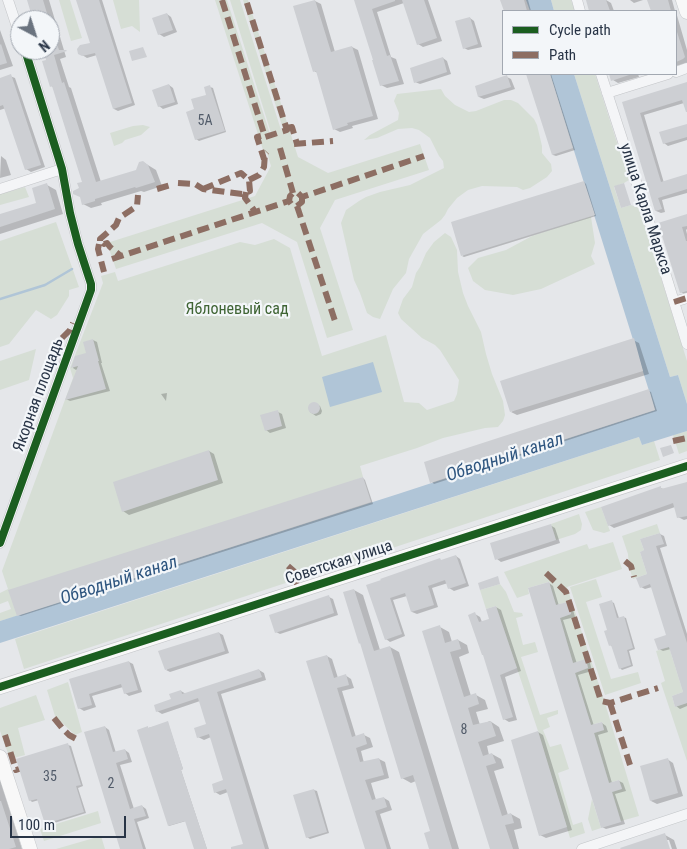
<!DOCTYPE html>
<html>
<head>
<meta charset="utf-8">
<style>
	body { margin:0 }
	#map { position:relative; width:687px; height:849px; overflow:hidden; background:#e5e7ea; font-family:"Roboto Condensed",sans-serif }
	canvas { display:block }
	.legend { position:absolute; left:502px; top:10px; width:175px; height:65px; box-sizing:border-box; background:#f3f6f9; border:1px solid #a2a8b1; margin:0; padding:6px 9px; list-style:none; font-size:15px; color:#283446 }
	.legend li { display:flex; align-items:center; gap:10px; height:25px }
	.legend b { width:25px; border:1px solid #a2a8b1 }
	.north { position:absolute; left:10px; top:10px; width:50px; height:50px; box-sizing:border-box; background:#f3f6f9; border:1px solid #a2a8b1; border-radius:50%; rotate:140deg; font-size:14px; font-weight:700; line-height:20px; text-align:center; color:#283446 }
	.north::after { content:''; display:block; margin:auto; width:18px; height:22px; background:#6a737f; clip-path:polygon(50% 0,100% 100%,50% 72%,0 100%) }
	.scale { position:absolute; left:10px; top:816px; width:116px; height:22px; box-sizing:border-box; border:2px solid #283446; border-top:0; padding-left:6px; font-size:15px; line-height:18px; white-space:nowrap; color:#283446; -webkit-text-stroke:4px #f3f6f9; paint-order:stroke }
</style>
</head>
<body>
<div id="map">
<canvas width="687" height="849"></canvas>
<ul class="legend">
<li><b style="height:6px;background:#1b5e20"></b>Cycle path</li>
<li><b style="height:6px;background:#8d6e63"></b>Path</li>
</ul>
<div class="north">N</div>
<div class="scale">100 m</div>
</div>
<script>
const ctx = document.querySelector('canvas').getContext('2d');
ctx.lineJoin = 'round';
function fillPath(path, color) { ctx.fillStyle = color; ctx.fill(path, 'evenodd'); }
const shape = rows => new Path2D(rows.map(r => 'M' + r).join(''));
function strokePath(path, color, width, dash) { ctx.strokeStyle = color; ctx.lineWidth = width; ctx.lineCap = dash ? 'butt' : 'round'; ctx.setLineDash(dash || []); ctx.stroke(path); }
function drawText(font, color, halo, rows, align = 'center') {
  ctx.font = font + ' "Roboto Condensed",sans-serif'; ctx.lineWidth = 4.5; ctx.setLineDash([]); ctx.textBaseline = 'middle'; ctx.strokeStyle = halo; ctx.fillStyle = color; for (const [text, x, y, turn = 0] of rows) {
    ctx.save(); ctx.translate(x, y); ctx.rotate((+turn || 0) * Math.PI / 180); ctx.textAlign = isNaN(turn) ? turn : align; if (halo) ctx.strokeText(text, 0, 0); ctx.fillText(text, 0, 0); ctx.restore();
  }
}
fillPath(shape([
	[59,0,70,0,82,38,71,41],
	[113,0,139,0,140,32,132,26,121,29],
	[215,0,227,0,270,134,271,133,230,0,240,0,281,130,283,129,243,0,248,0,298,157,328,173,420,144,429,170,335,200,320,228,353,330,327,338,297,242,262,223,116,269,107,243,255,196,271,166,267,153,264,153],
	[551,0,571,0,575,11,554,11],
	[574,74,595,74,629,180,624,183,614,187,621,208,631,205,639,208,687,361,687,404,678,375,670,377],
	[441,89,445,96,455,105,469,112,476,111,504,100,511,100,518,103,534,119,537,125,542,146,542,153,551,164,552,171,547,177,530,188,523,190,517,187,482,186,468,190,457,198,448,209,445,215,441,220,423,234,409,259,406,273,393,289,380,319,373,317,367,313,360,293,354,280,341,223,346,210,359,201,366,197,380,192,410,185,444,168,443,161,439,156,430,138,419,130,412,128,398,129,377,138,364,140,370,135,398,120,399,113,394,101,397,94],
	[143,125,150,127,141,135,125,140,122,143,114,146,110,133,133,126],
	[25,187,29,197,0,205,0,194],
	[591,217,595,243,591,256,595,264,541,289,513,295,485,290,473,281,468,268,478,258,506,250,532,236],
	[56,222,79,287,69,290,69,296,57,315,51,319,36,310,9,344,0,347,0,241],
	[445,233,451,237,457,250,458,272,463,293,468,306,481,332,486,354,492,374,503,401,505,415,503,421,498,427,485,428,443,438,417,448,360,466,363,477,17,616,0,621,0,613,11,609,8,601,0,604,0,593,8,589,2,571,73,378,70,368,103,283,101,276,115,272,118,281,240,242,255,245,274,239,290,248,322,356,386,335,404,402,419,403,427,410,454,401,457,394,459,380,440,350,435,345,422,338,401,319,398,313,403,299,412,287,416,273,420,267,426,253,434,242],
	[36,349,29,380,0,390,0,361],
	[687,431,687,451,679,454,673,435],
	[639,437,642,445,654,441,660,460,24,669,15,639],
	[601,507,610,531,604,533,593,530,585,512],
	[579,514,582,524,581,530,575,534,556,540,551,524],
	[657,524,660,533,640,539,644,550,640,552,647,574,633,579,629,567,628,554,622,536],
	[613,542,622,569,567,587,604,700,639,816,621,821,612,792,622,788,619,780,609,783,594,733,604,730,602,722,591,725,575,673,588,668,586,660,573,663,560,618,571,614,568,602,556,605,549,582,528,588,529,594,517,598,504,572,587,544,589,549],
	[596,579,602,597,586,602,611,679,638,672,641,683,605,695,570,587],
	[500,584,506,592,514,612,522,613,523,616,516,618,523,645,535,642,538,652,521,657,540,715,558,710,558,714,547,718,550,727,543,730,550,747,561,744,569,769,558,773,573,825,582,822,585,833,570,838,538,731,496,606,486,609,480,590],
	[669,647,683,692,672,696,675,707,687,703,687,761,661,683,665,681,656,651],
	[68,682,82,732,75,735,55,716,47,690],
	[36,695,45,720,18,728,25,755,10,759,0,731,0,708],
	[592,799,601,828,592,831,588,819],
	[98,811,101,823,44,841,40,829],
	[101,836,105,849,56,849]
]), '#d6ded5');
fillPath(shape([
	[526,0,551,0,554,11,530,11],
	[550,74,574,74,670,377,678,375,687,404,687,431,642,445,639,437,0,643,0,621,398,494,655,410],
	[373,362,382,392,330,407,322,377]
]), '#b0c5d7');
fillPath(shape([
	[28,0,49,0,66,57,60,59,69,87,71,88,101,182,137,171,143,162,156,170,162,186,144,192,141,191,101,203,102,205,91,208,83,204,80,189,83,183,53,87,51,86,47,61,44,50,50,50,50,20,35,20],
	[78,0,102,0,135,105,118,111,114,109,97,55,87,58,79,53,92,44],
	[355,0,428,0,442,41,423,47,418,44,404,3,377,12,391,57,396,59,404,84,387,88,381,85,375,61],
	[502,0,528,0,531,11,505,11],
	[587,0,606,0,611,3,614,11,591,11],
	[630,0,643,0,634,3],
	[649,0,672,0,675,11,652,11],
	[315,1,321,4,335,52,352,47,358,50,378,119,352,126,353,128,340,132,334,129,318,73,314,71],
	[676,12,687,50,687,63,676,66],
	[167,14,171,17,177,32,164,37,159,34],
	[470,18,474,21,482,47,468,50,464,48],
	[0,30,13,66,0,70],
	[443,58,447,61,451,74,420,84,415,82],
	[527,74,551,74,575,150,556,156,553,155],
	[611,74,638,74,639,77,618,83,613,80],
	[10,76,15,78,45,167,31,172,26,169,6,108,0,110,0,79],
	[507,77,511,79,515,89,484,99,479,97,476,87],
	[687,83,687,112,684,103,644,115,664,183,687,175,687,193,662,200,665,212,661,213,656,211,623,103],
	[169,85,173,88,178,104,163,109,159,106],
	[210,87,213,88,226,132,199,141,196,139,195,110,208,95],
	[687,125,687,140,668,146,664,143],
	[1,156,6,160,11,175,0,178],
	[584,182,586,184,596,216,464,257,462,256],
	[47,185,56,190,63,214,0,234,0,216,38,204],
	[687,216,687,229,686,230,687,234,687,294,686,295,681,292,659,224],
	[93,340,97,342,102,363,101,363,110,391,70,401,66,399,78,369,76,370,73,368,76,357,87,354],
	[633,340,639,343,649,374,517,415,511,412],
	[649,391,651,392,657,411,434,484,432,482],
	[167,393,166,401,161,394],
	[314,403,320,406,322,411,321,414,316,416,310,412,309,407,311,404],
	[278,412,282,414,286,428,270,433,266,430],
	[209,451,214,454,223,483,129,515,123,511],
	[363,478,365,480,373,504,21,616,18,615],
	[687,483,687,519,684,520,678,517,675,507,614,528,609,525,660,488,664,489],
	[550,525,555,528,560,543,501,562,497,559],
	[660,534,664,536,667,546,660,548,687,634,687,706,680,709,676,706,685,693,671,649,663,651,659,649,668,636,652,587,645,589,641,587,648,575,646,551],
	[456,556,460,559,469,586,454,591,449,588,448,583,432,588,438,607,417,614,412,612,407,596,393,600,405,636,390,642,386,639,368,586],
	[549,583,553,586,559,606,567,603,572,606,575,617,563,620,577,664,585,661,590,663,592,671,578,675,594,726,602,723,606,726,608,732,598,735,612,783,619,781,623,783,626,791,615,794,625,824,606,829,602,827],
	[354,590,363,595,380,650,390,647,399,652,459,849,430,849,432,832,416,781,411,783,402,778],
	[329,597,333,599,338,615,280,634,276,632],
	[612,602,614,603,619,618,623,617,626,618,635,649,629,651,633,666,622,670,620,668,613,647,610,645,609,631],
	[496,607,501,610,521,671,505,677,517,720,509,722,504,719,475,614,480,617,482,622,490,620],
	[440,627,449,632,452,642,458,640,467,645,469,653,459,657,471,696,476,695,485,700,488,709,476,712,480,725,490,721,499,727,504,741,487,746,489,755,492,754,501,759,504,768,494,771,508,815,511,814,520,819,522,828,514,830,519,849,491,849],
	[219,633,223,635,229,653,170,672,166,670],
	[327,656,332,659,338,678,345,675,351,679,354,688,342,691,356,737,364,735,370,738,373,747,361,751,364,763,379,759,385,762,389,778,371,783,376,800,384,798,389,801,392,810,380,814,391,849,366,849],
	[129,662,133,664,142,692,129,696,125,693,123,687,92,696,96,707,84,711,79,708,71,680],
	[259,670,264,673,266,680,221,694,269,849,233,849,244,845,228,792,220,795,215,792,225,781,211,737,204,740,198,737,208,725,200,701,162,714,157,711,172,700,181,691,186,694],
	[168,723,183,769,181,770,207,849,195,849,186,821,169,826,148,728],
	[105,727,109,730,116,753,125,750,129,753,132,762,120,765,134,809,142,806,146,809,149,818,137,822,146,849,122,849],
	[538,732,543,735,572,830,546,838,540,835],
	[68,745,71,746,83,786,78,788,86,813,48,825,46,823,39,800,32,802,30,800],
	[667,759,673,763,683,796,657,804,651,801],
	[0,779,22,849,0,849],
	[314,790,317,791,329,833,310,839,307,837],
	[665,835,674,840,677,849,672,849,669,840,666,840,669,849,620,849]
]), '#0003');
strokePath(shape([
	[0,299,45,285,72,269]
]), '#b0c5d7', 2.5);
fillPath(shape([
	[27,0,43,0,49,20,33,20],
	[76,0,99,0,132,103,113,109,95,53,82,56,78,54,77,49,80,45,90,43],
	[315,0,331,52,352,46,373,116,347,123,348,125,333,130,316,71,313,72,293,6],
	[354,0,395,0,395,1,372,9,387,56,390,55,399,81,380,86,372,60,373,60],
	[402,0,424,0,437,38,417,45],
	[500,0,524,0,527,11,504,11],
	[586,0,606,0,610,11,589,11],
	[647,0,668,0,671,11,651,11],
	[167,13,173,30,158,35,152,18],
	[470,17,478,44,463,49,455,21],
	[50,27,51,27,59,50,66,50,67,51,54,55,62,83,64,82,96,182,136,170,139,162,143,161,148,165,155,182,136,188,135,187,95,199,95,201,82,205,80,197,73,194,73,191,79,188,77,183,82,182,52,86,50,87,42,61,46,60,43,50,50,50],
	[676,32,677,32,685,57,683,59,676,62],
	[1,44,7,63,0,65,0,45],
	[143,47,147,57,132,61,129,51],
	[443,57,447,72,414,83,410,68],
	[11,74,41,165,25,170,3,105,0,106,0,78],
	[526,74,550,74,573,148,552,155],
	[609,74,629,74,629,75,611,81],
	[507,75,511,87,478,97,475,86],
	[687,82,687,112,686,112,682,100,640,113,661,182,687,174,687,189,658,198,662,209,655,211,622,102],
	[169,84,175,102,158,107,152,90],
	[210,85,225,131,195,140,186,112,194,109,191,99,206,95,204,87],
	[687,124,687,137,663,144,659,132],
	[584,181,595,215,461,256,451,222],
	[47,183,55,209,0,227,0,214,36,203,32,188],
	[624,183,631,205,621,208,614,186],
	[687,214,687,226,682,227,686,241,687,241,687,291,680,293,658,223],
	[634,338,643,371,510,412,500,381],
	[93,339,99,361,98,361,106,389,65,400,78,366,71,368,75,356,86,353,83,342],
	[649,389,655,410,430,483,424,462],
	'308 408a6 6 0 1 1 12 0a6 6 0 1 1-12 0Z',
	[278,410,282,426,265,431,260,415],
	[671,445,674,453,663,457,660,448],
	[209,450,218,480,122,512,113,482],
	[363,477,371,502,17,616,8,590],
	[687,482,687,516,677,518,673,503,608,526,601,507,661,486,661,489],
	[551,524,556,540,495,560,490,543],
	[660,533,664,544,656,546,687,643,687,703,675,707,672,696,683,692,669,647,658,650,654,639,666,635,650,584,640,588,636,578,647,574,640,552,644,550,640,539],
	[456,555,466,583,448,589,445,580,428,586,434,605,411,612,405,593,390,598,402,634,385,640,366,585,381,580,380,579,440,558,441,560],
	[498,576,500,584,480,590,478,583],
	[549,582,556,605,567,602,571,614,560,618,573,663,586,659,588,668,575,673,591,725,602,722,604,730,594,733,609,783,619,780,622,789,612,792,621,822,601,828,528,588],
	[354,589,374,651,390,646,452,849,429,849,424,833,430,831,413,775,401,779,360,643,359,644,343,592],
	[329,595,334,613,275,633,269,615],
	[612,600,617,618,624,616,633,648,627,650,631,665,619,669,611,645,609,646,604,631,607,630,599,604],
	[496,606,517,668,500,675,513,717,503,720,483,655,482,655,468,615,475,612,479,622,489,619,486,609],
	[440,625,445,643,458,639,461,649,450,652,464,697,476,693,479,704,468,708,473,725,491,721,496,736,478,742,483,756,492,753,496,763,486,766,502,816,511,813,514,823,505,825,513,849,490,849,422,631],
	[219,632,225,651,165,670,158,651],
	[327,655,334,678,346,674,349,685,337,688,352,737,364,733,367,744,356,748,360,762,379,758,384,775,365,780,372,800,384,797,387,807,375,811,387,849,365,849,306,661],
	[129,661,138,690,124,694,121,684,89,694,92,705,78,709,69,679],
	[259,669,262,677,217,692,265,849,231,849,231,847,243,844,226,789,214,793,212,784,223,780,209,734,197,738,194,728,206,724,198,698,156,712,154,705,171,699,169,694,181,690,182,694],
	[168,721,183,769,181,770,207,849,194,849,185,821,168,826,137,730,148,726,148,728],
	[105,726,113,752,125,749,128,759,116,763,130,809,142,805,146,816,134,819,143,849,120,849,84,732],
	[538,731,567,827,539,836,511,740],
	[68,743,81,785,76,786,84,812,45,824,37,799,29,801,16,759],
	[668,758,678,793,650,801,640,766],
	[314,789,327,832,306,838,293,795],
	[0,801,1,801,16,847,9,849,0,849],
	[665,833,670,849,621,849,620,848]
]), '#cdcfd3');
const street = shape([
	[8,0,20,36],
	[577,0,580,11],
	[676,72,687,68],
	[601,74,655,240,687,344],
	[607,93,668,74],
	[0,189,62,169],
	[674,302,687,298],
	[0,543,91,290,91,284,78,244,70,213,62,169,25,50],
	[582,849,687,814]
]);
const secondary = shape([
	[683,0,687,12],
	[0,687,687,466],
	[0,757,30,849]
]);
strokePath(street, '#c3c5c8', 11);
strokePath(secondary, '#c3c5c8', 15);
strokePath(street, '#f4f5f7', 10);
strokePath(secondary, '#f8f8f8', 14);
strokePath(shape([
	[222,0,265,137,287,130,246,0],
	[287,128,292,127,297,144],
	[261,136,257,137,264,159],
	[294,144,333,141],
	[280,148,293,193],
	[249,180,259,175,264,167,265,154,267,152],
	[178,183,195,184,203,189,242,194,250,191,249,180,241,173,203,189],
	[157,189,174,184],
	[246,192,245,198,254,210],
	[302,197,302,202,297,206,292,205,289,201,290,196,293,193,298,193,302,197,424,156],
	[297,206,336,324],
	[100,241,100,239,116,225,119,218,137,206,138,195],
	[103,243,104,244,107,243,110,247,121,256],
	[99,244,98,249,104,272],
	[112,259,289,201],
	[674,302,687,298],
	[62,338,70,330,73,323],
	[673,441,687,438],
	[625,561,631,566,634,577],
	[288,566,296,573,295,580,297,584],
	[546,573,566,592,601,701,610,703,658,688],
	[610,703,630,765],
	[54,718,63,729,69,735,80,741],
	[5,735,16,770,19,769]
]), '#8d6e63', 6, [12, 6]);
strokePath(shape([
	[0,543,91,290,91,284,78,244,70,213,62,169,25,50],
	[0,687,687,466]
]), '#1b5e20', 8);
drawText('14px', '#525c6a', null, [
	["5А",205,121],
	["8",464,730],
	["35",50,777],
	["2",111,784]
]);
drawText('16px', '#283446', '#f3f6f9', [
	["улица Карла Маркса",645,209,72],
	["Якорная площадь",39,395,-70],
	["Советская улица",339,563,-18]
]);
drawText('16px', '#3f6434', '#f3f6f9', [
	["Яблоневый сад",237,310]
]);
drawText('italic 18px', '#2e557f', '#f3f6f9', [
	["Обводный канал",505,458,-18],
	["Обводный канал",119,581,-18]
]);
</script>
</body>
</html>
